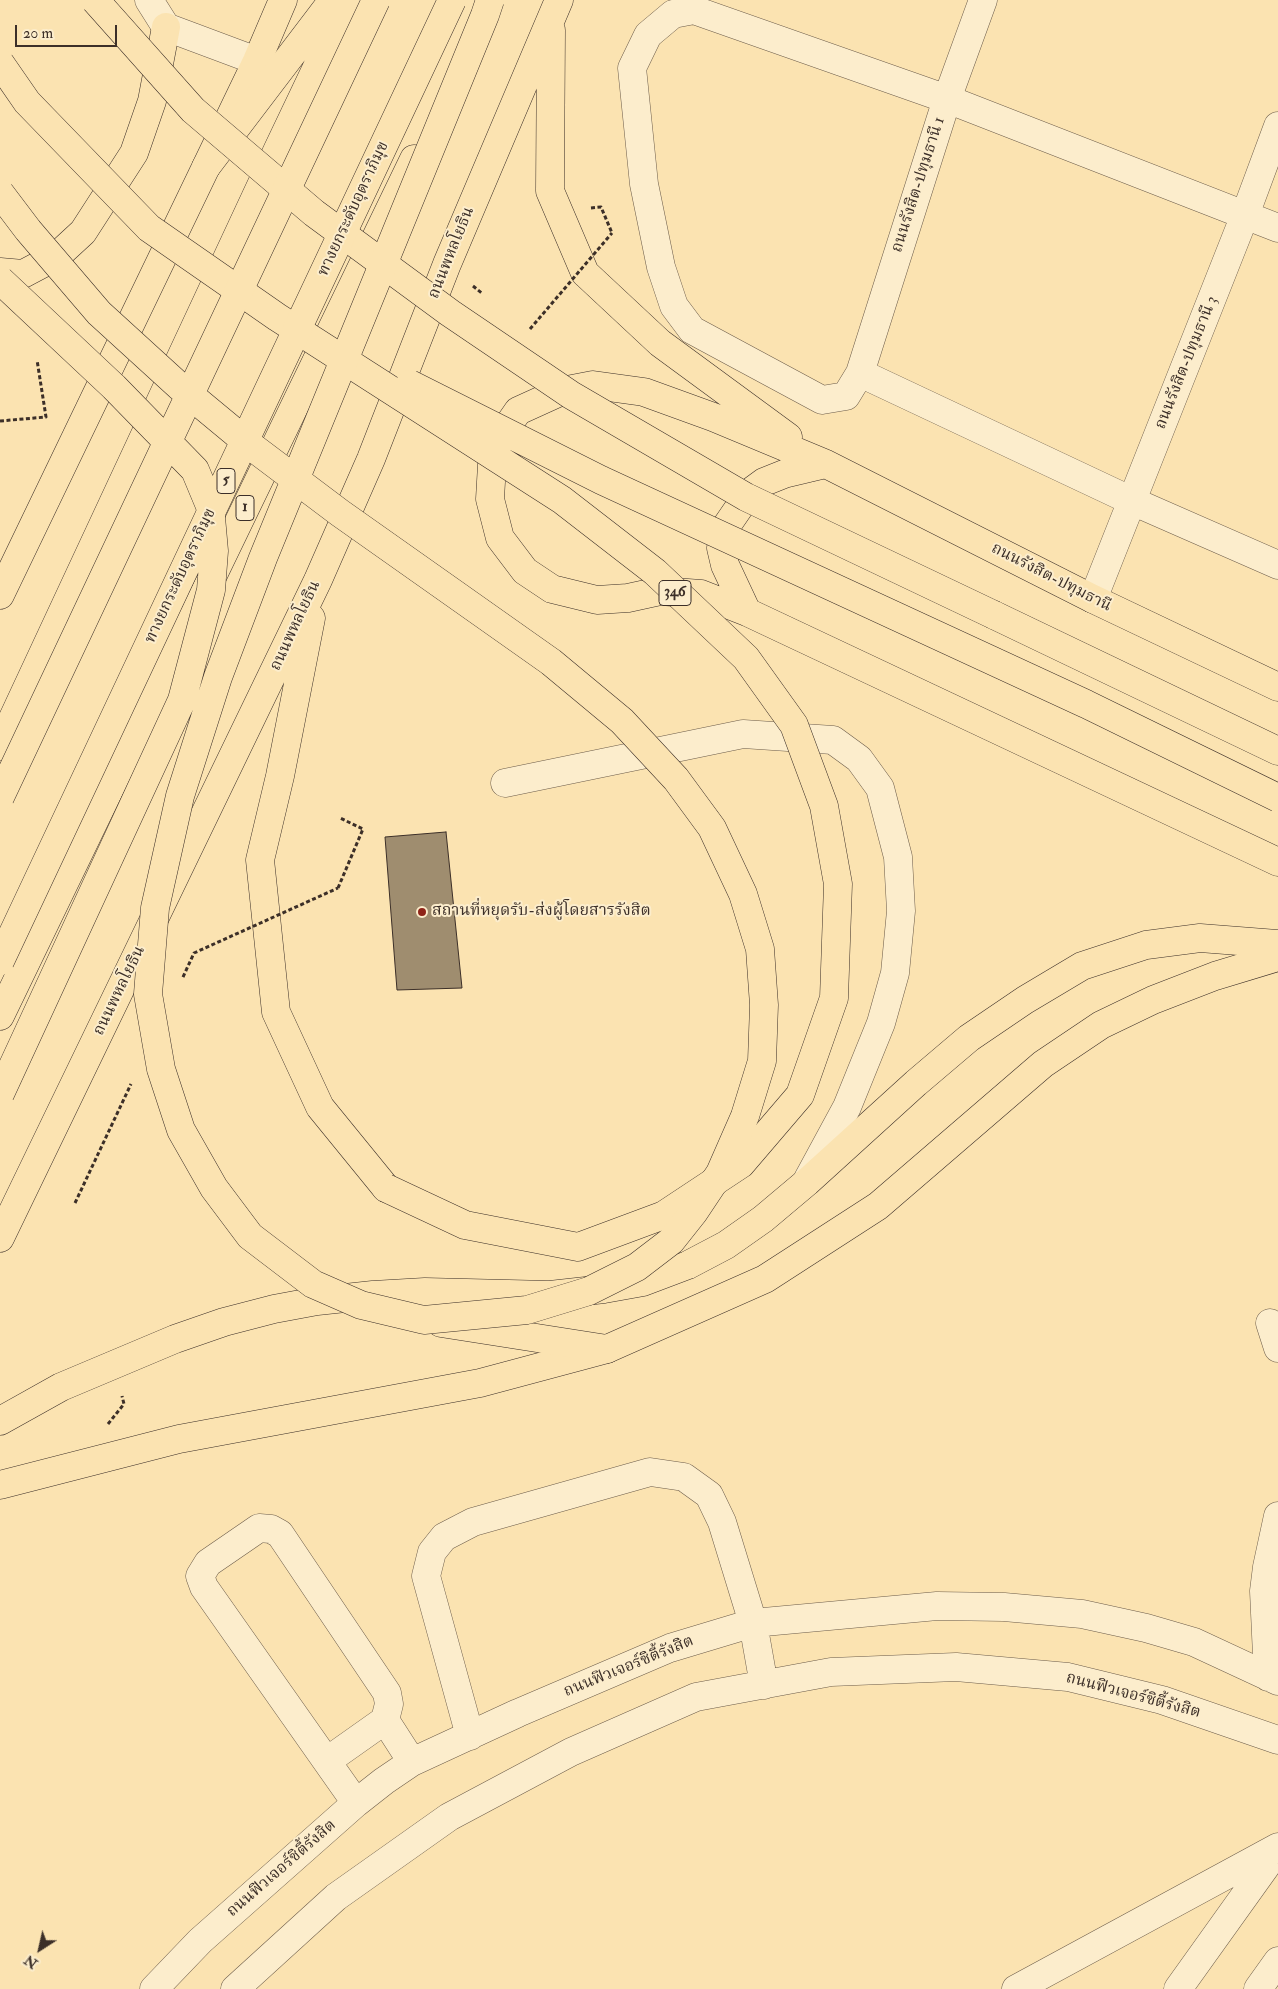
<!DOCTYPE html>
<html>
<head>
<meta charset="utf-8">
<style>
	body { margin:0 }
	#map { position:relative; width:1278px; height:1989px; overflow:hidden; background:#fbe3b1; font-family:"IM FELL Double Pica",serif }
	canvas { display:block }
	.north { position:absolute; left:15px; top:1924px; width:50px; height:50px; -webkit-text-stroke:4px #fcedcc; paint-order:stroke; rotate:215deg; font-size:14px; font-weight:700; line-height:20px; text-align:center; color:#3c2f28 }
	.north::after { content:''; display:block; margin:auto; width:18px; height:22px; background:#3c2f28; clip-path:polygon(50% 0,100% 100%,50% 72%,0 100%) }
	.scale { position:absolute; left:15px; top:25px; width:102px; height:22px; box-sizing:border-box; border:2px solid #3c2f28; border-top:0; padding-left:6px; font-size:15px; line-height:18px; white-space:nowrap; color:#3c2f28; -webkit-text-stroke:4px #fcedcc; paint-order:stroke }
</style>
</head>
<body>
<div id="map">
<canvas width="1278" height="1989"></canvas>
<div class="north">N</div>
<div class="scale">20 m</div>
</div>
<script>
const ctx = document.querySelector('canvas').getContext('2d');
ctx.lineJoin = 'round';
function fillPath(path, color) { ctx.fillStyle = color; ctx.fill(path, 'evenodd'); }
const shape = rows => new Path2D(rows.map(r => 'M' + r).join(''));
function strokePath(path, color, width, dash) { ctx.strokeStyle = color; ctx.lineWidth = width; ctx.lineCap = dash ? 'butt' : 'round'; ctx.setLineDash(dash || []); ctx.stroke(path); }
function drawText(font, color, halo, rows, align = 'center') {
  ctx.font = font + ' "IM FELL Double Pica","Noto Serif Thai",serif'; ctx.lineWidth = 4; ctx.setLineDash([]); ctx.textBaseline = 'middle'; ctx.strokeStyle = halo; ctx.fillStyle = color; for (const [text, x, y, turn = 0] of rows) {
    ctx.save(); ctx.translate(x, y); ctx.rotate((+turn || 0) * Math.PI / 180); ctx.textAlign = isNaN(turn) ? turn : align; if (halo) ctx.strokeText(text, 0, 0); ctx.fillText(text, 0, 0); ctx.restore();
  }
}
const building = shape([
	[446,832,462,988,397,990,385,837,446,832]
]);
fillPath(building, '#9f8d6f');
strokePath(building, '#3c2f28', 1);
const minor = shape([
	[149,0,166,27,257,61],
	[1278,228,947,99,694,10,673,14,648,35,632,68,644,184,661,267,674,306,692,330,822,400,846,396,860,373,1132,501,1278,565],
	[860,373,947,99,983,0],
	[1093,599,1245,215,1278,126],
	[505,783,743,734,833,740,859,759,880,788,898,857,901,911,895,973,881,1023,847,1107,808,1179],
	[1270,1323,1278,1348],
	[1268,1677,1264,1591,1267,1567,1278,1516],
	[385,1720,412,1762],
	[470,1736,426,1576,432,1552,444,1537,473,1522,650,1472,684,1477,709,1495,722,1522,753,1623,764,1685],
	[327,1761,385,1720,389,1704,387,1693,280,1534,271,1529,259,1528,208,1563,200,1576,204,1587,356,1803],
	[154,1989,200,1941,356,1803,384,1781,412,1762,518,1713,670,1648,753,1623,937,1606,1004,1607,1082,1614,1146,1628,1194,1642,1278,1681],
	[235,1989,336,1897,449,1817,571,1752,696,1697,831,1672,956,1667,1068,1677,1162,1700,1278,1740],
	[1016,1989,1278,1847],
	[1178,1989,1276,1852],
	[1258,1989,1278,1961]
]);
const major = shape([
	[551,30,550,191,585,273,660,343,788,437],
	[0,272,23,274,57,256,83,232,134,153,152,101,166,27],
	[0,595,257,61,283,0],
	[747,612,725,565,721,548,725,528,749,493,764,482,784,474,826,464],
	[994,615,1278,751],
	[311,618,280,776,260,860,276,1012,320,1107,386,1188],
	[1278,687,1093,599,826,464,713,417,644,392,593,385,562,391,518,411,493,447,490,499,500,538,525,571,552,589,597,600,628,598,660,591,701,594,747,612,1278,862],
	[0,1238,318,580,371,459,447,264,559,0],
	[0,1421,61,1387,175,1339,224,1322,274,1309,317,1301,373,1295,425,1292,550,1295,604,1289,643,1282,688,1265,726,1245,763,1219,807,1182,916,1083,969,1038,1025,1000,1082,966,1146,945,1200,938,1278,944],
	[0,1485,179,1439,480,1383,607,1349,765,1279,878,1206,1043,1064,1101,1025,1153,1000,1215,976,1278,957]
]);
const highway = shape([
	[206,167,333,0],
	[0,746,278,149,349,0],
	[0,1016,414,159],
	[441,1323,607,1349]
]);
strokePath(minor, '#6c5c4a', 29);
strokePath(major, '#3c2f28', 29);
strokePath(highway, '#3c2f28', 29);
strokePath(shape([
	[591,208,601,207,612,233],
	[473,286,483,294],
	[0,421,46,417,37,360],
	[338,888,363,829,340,818],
	[108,1424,124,1404,122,1396]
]), '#3c2f28', 3, [4, 2.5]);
strokePath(minor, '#fcedcc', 28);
strokePath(major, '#fbe3b1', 28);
strokePath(highway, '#fbe3b1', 28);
const majorBridge = shape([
	[95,0,193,110,314,213,450,313,571,395,746,497,994,615],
	[0,63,27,102,149,228,277,317,562,500,655,572,746,658,794,725,824,806,838,884,834,998,800,1095,741,1164,664,1215,578,1247,465,1225,386,1188],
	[410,384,601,480,1086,704,1278,798]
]);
const highwayBridge = shape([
	[0,193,28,230,99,313,179,386,255,449,340,513,551,662,622,721,676,779,712,828,743,894,760,949,764,1005,762,1061,745,1116,720,1173,694,1212,671,1241,637,1267,589,1291,527,1310,424,1320,361,1305,313,1284,250,1236,214,1188,181,1130,161,1069,148,994,155,908,180,796,218,677,263,558,313,436,485,15,490,0],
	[0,280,114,387,195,470,210,506,214,551,211,590,182,700,0,1094],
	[0,797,376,0],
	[0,961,452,0]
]);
strokePath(majorBridge, '#3c2f28', 29, []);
strokePath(highwayBridge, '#3c2f28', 29, []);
strokePath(shape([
	[530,329,612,233],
	[183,977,194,953,338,888],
	[75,1203,131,1084]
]), '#3c2f28', 3, [4, 2.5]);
strokePath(majorBridge, '#fbe3b1', 28);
strokePath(highwayBridge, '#fbe3b1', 28);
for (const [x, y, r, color] of [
	[422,912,5,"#8f2418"]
]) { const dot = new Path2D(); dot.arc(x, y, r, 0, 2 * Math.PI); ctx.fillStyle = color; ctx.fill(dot); strokePath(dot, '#fcedcc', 2); }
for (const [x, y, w] of [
	[226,481,18],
	[245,508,18],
	[675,593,32]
]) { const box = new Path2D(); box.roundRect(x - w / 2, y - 12.5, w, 25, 4); ctx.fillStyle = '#fcedcc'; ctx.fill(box); strokePath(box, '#3c2f28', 1); }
drawText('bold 15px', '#3c2f28', null, [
	["5",226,481],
	["1",245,508],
	["346",675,593]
]);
drawText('16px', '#3c2f28', '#fcedcc', [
	["ถนนรังสิต-ปทุมธานี 1",919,185,-72],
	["ทางยกระดับอุตราภิมุข",354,209,-65],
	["ถนนพหลโยธิน",452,253,-68],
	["ถนนรังสิต-ปทุมธานี 3",1187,363,-68],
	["ทางยกระดับอุตราภิมุข",181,576,-65],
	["ถนนรังสิต-ปทุมธานี",1051,578,27],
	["ถนนพหลโยธิน",296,626,-65],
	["ถนนพหลโยธิน",120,991,-64],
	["ถนนฟิวเจอร์ซิตี้รังสิต",629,1667,-22],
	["ถนนฟิวเจอร์ซิตี้รังสิต",1133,1696,15],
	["ถนนฟิวเจอร์ซิตี้รังสิต",282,1869,-41]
]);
drawText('16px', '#3c2f28', '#fcedcc', [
	["สถานที่หยุดรับ-ส่งผู้โดยสารรังสิต",432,912]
], 'left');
</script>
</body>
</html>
